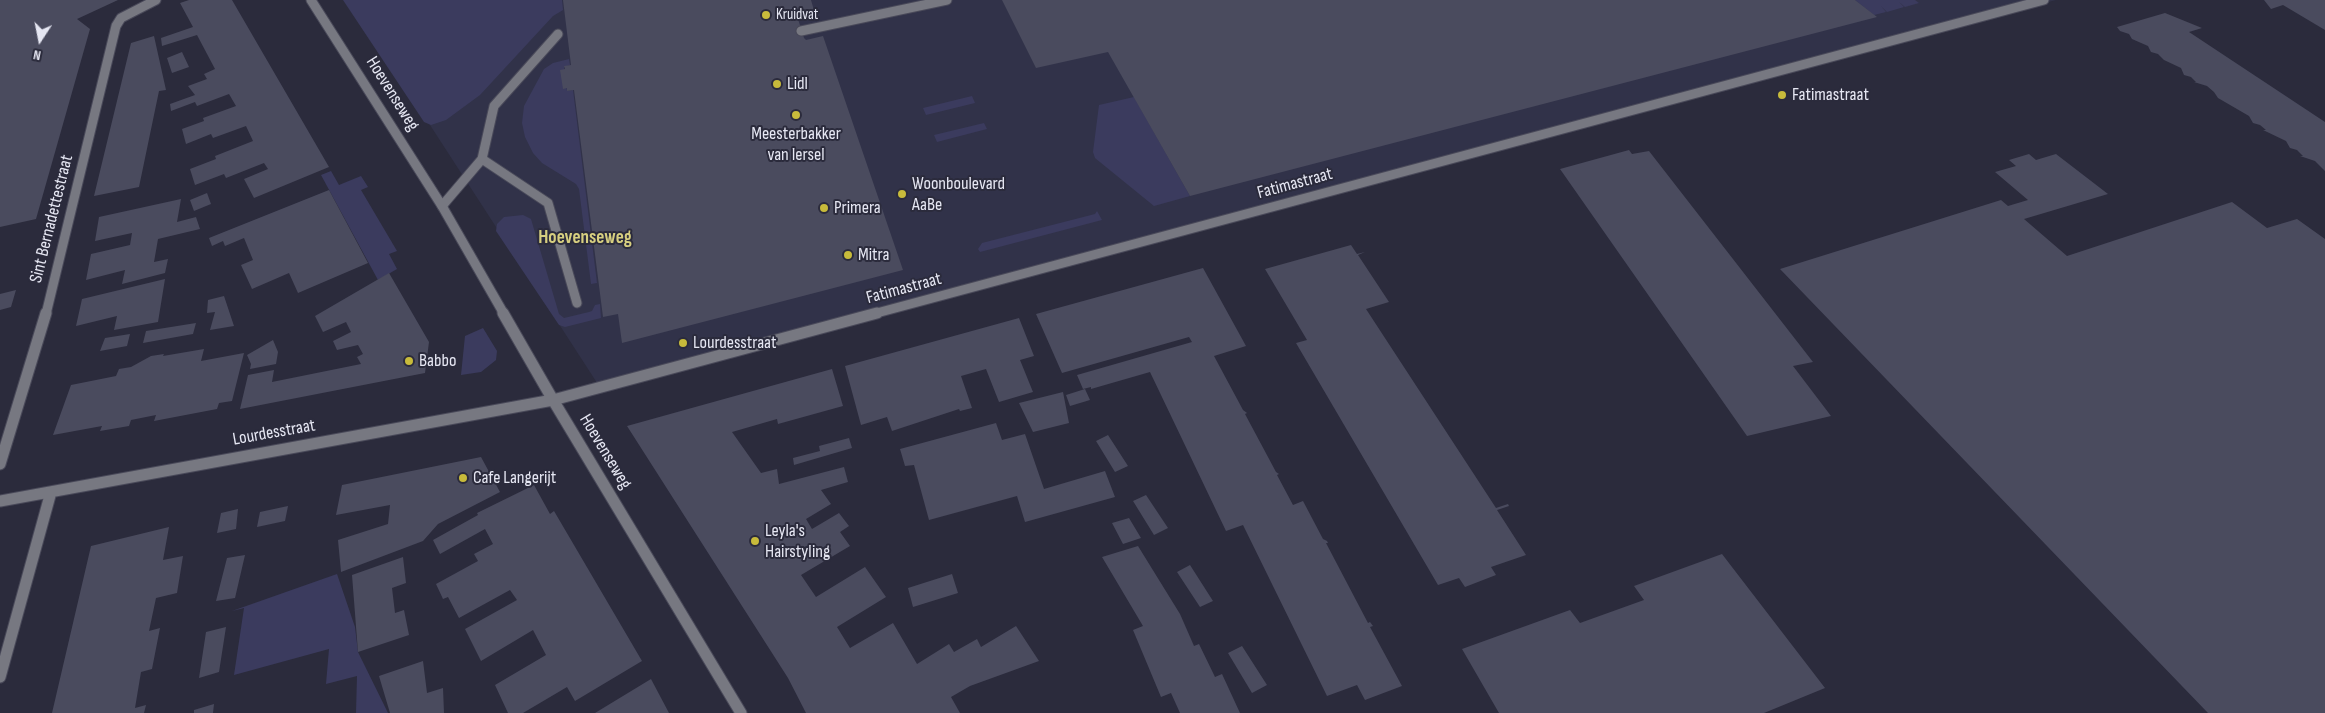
<!DOCTYPE html>
<html>
<head>
<meta charset="utf-8">
<style>
	body { margin:0 }
	#map { position:relative; width:2325px; height:713px; overflow:hidden; background:#2b2b3c; font-family:"Sofia Sans Condensed",sans-serif }
	canvas { display:block }
	.north { position:absolute; left:15px; top:15px; width:50px; height:50px; -webkit-text-stroke:4px #2b2b3c; paint-order:stroke; rotate:191deg; font-size:14px; font-weight:700; line-height:20px; text-align:center; color:#e6e7f3 }
	.north::after { content:''; display:block; margin:auto; width:18px; height:22px; background:#e6e7f3; clip-path:polygon(50% 0,100% 100%,50% 72%,0 100%) }
</style>
</head>
<body>
<div id="map">
<canvas width="2325" height="713"></canvas>
<div class="north">N</div>
</div>
<script>
const ctx = document.querySelector('canvas').getContext('2d');
ctx.lineJoin = 'round';
function fillPath(path, color) { ctx.fillStyle = color; ctx.fill(path, 'evenodd'); }
const shape = rows => new Path2D(rows.map(r => 'M' + r).join(''));
function strokePath(path, color, width, dash) { ctx.strokeStyle = color; ctx.lineWidth = width; ctx.lineCap = dash ? 'butt' : 'round'; ctx.setLineDash(dash || []); ctx.stroke(path); }
function drawText(font, color, halo, rows, align = 'center') {
  ctx.font = font + ' "Sofia Sans Condensed",sans-serif'; ctx.lineWidth = 4; ctx.setLineDash([]); ctx.textBaseline = 'middle'; ctx.strokeStyle = halo; ctx.fillStyle = color; for (const [text, x, y, turn = 0] of rows) {
    ctx.save(); ctx.translate(x, y); ctx.rotate((+turn || 0) * Math.PI / 180); ctx.textAlign = isNaN(turn) ? turn : align; if (halo) ctx.strokeText(text, 0, 0); ctx.fillText(text, 0, 0); ctx.restore();
  }
}
fillPath(shape([
	[349,0,2056,0,601,389]
]), '#313249');
fillPath(shape([
	[343,0,562,0,563,10,553,16,480,95,446,120,431,125,424,122],
	[1855,0,1915,0,1919,3,1905,7,1899,2,1904,7,1887,12,1881,6,1886,12,1874,15],
	[569,59,570,65,564,67,567,91,573,90,597,283,591,284,579,189,576,184,542,163,533,153,525,137,522,123,524,106,544,69,553,63],
	[972,96,975,103,926,115,923,108],
	[1134,97,1190,196,1154,206,1095,158,1093,152,1099,105],
	[984,123,987,129,937,142,934,135],
	[331,171,339,185,361,176,368,187,361,190,397,251,389,254,397,269,378,280,321,175],
	[1097,211,1102,220,980,252,978,249,982,243,1095,214],
	[523,215,531,219,559,314,564,318,589,312,592,311,595,305,600,304,601,318,565,327,559,325,496,231,497,224,504,217],
	[483,328,497,351,496,360,481,372,461,375,465,336],
	[337,574,355,627,358,652,388,713,356,713,357,676,326,684,329,649,234,675,244,608,232,611]
]), '#3b3b5e');
fillPath(shape([
	[0,0,118,0,77,19,90,29,36,219,0,227],
	[189,0,232,0,329,167,254,198,244,179,268,169,264,163,226,178,224,174,195,185,190,169,216,159,215,156,253,141,246,126,213,138,211,134,186,144,182,129,204,121,203,118,236,106,229,94,197,106,195,102,171,111,170,104,195,95,188,86,207,79,204,74,215,69,197,35,162,46,161,38,193,27,180,3],
	[563,0,811,0,815,14,799,17,798,19,804,38,806,40,823,36,903,270,622,343,618,314,603,317,574,90,567,91,567,88,563,89,560,70,565,69,564,66,571,65],
	[1002,0,1855,0,1877,17,1190,196,1108,52,1036,68],
	[2264,0,2325,0,2325,30,2283,5,2271,9],
	[2165,13,2202,28,2189,32,2325,122,2325,171,2315,161,2300,156,2303,156,2297,150,2290,148,2286,141,2263,130,2266,130,2260,125,2253,123,2249,116,2218,98,2214,92,2207,86,2194,82,2196,82,2191,77,2184,75,2181,68,2164,60,2158,54,2151,52,2148,46,2132,39,2129,34,2120,31,2117,27],
	[154,36,166,90,159,91,139,187,94,196,131,43],
	[182,52,189,67,172,73,167,58],
	[1629,150,1632,154,1649,151,1813,362,1793,366,1831,416,1747,436,1560,169],
	[2029,154,2036,160,2056,154,2108,194,2024,219,2067,256,2232,202,2267,228,2297,219,2325,239,2325,713,2208,713,1780,269,2001,200,2008,206,2028,200,1995,172,2016,166,2009,160],
	[329,190,368,263,298,293,289,273,252,289,241,265,253,260,244,238,225,246,223,241,212,246,209,238],
	[207,193,211,204,194,211,190,200],
	[181,199,177,222,196,217,200,229,158,239,154,262,168,259,165,273,122,284,125,270,86,280,91,254,130,245,132,233,95,241,99,217],
	[1351,245,1357,254,1365,252,1358,255,1389,302,1366,309,1496,508,1508,504,1509,506,1497,510,1526,555,1491,567,1496,575,1465,587,1459,578,1438,585,1296,343,1307,340,1265,269],
	[1203,268,1246,346,1214,356,1243,410,1247,413,1245,414,1276,472,1279,474,1277,475,1293,505,1303,501,1323,539,1327,541,1328,543,1326,543,1368,623,1370,622,1373,626,1370,627,1402,686,1365,700,1357,685,1327,696,1243,525,1226,531,1150,372,1091,389,1091,387,1083,389,1077,375,1192,342,1189,337,1062,373,1036,314],
	[389,273,429,342,425,373,240,409,248,375,274,370,272,382,361,364,357,357,363,354,358,345,337,350,333,341,351,332,346,322,323,332,315,316],
	[165,279,158,322,114,330,117,316,76,326,82,299],
	[16,290,11,307,0,310,0,294],
	[224,296,234,326,210,330,215,312,207,313,208,300],
	[1019,318,1034,356,1020,360,1033,392,999,402,986,369,961,376,972,408,960,411,959,409,892,431,887,417,861,425,845,366],
	[196,323,193,334,143,343,146,331],
	[130,334,127,346,100,351,105,338],
	[273,340,278,352,276,364,250,369,251,364,247,355],
	[204,349,201,361,244,353,232,401,219,403,217,409,154,421,156,415,131,420,129,426,100,431,102,426,53,435,71,385,116,376,119,369,131,367,151,356,164,354,163,356],
	[832,369,843,406,778,424,777,419,732,432,761,473,777,469,779,484,844,467,848,482,821,490,831,504,806,519,812,529,839,513,849,526,840,532,850,546,801,575,816,597,865,567,886,597,837,627,850,648,893,623,917,664,949,644,954,652,977,639,981,647,1016,626,1039,661,970,686,951,697,960,713,806,713,788,678,627,426],
	[1085,389,1090,400,1070,406,1066,395],
	[1063,392,1069,423,1033,432,1019,403],
	[996,423,1002,440,1025,434,1044,489,1105,471,1115,497,1025,522,1017,496,929,520,914,465,905,466,900,449],
	[1108,435,1128,466,1115,472,1096,441],
	[849,438,852,448,794,465,793,458,820,451,819,446],
	[481,457,500,492,438,524,423,541,341,572,338,540,388,524,390,505,336,515,342,485],
	[534,485,550,514,554,511,642,661,575,701,567,687,523,713,508,713,495,685,546,655,533,630,481,661,465,629,517,600,510,590,459,618,448,597,443,599,436,584,478,561,474,554,493,544,485,529,440,554,433,540,478,515,477,513],
	[1146,495,1168,528,1154,535,1133,501],
	[288,506,285,521,257,527,260,512],
	[238,509,236,529,217,533,221,513],
	[1129,518,1141,538,1123,544,1112,523],
	[169,527,163,560,183,556,177,593,156,598,149,631,160,628,152,669,141,672,135,708,146,705,144,713,52,713,91,546],
	[1138,546,1180,614,1194,646,1199,644,1215,677,1222,674,1240,713,1180,713,1171,693,1161,697,1133,630,1143,626,1102,557],
	[1722,554,1825,688,1764,713,1499,713,1462,649,1570,610,1580,623,1644,600,1634,586],
	[245,555,235,598,216,601,227,558],
	[403,557,406,583,392,588,395,613,404,610,409,635,358,652,352,575],
	[1190,565,1213,601,1200,607,1177,572],
	[952,574,958,593,913,607,908,588],
	[226,627,219,672,199,678,206,632],
	[1242,646,1267,685,1252,693,1228,653],
	[423,661,427,693,443,688,444,713,390,713,379,676],
	[651,679,669,713,595,713],
	[214,704,213,713,194,713,194,710]
]), '#4a4b5e');
const service = shape([
	[482,159,548,203,577,303],
	[442,206,482,159,494,106,558,34]
]);
const pedestrian = shape([
	[801,31,947,0]
]);
const minorFar1 = shape([
	[311,0,442,206,504,314],
	[46,314,116,26,121,18,156,0],
	[873,314,2044,0]
]);
const minor = shape([
	[503,313,553,400,741,713],
	[0,464,46,313],
	[0,501,553,400,877,313],
	[0,677,51,492]
]);
strokePath(service, '#494959', 11);
strokePath(pedestrian, '#494959', 11);
strokePath(minorFar1, '#494959', 11);
strokePath(minor, '#494959', 13);
strokePath(service, '#777881', 9);
strokePath(pedestrian, '#777881', 9);
strokePath(minorFar1, '#777881', 9);
strokePath(minor, '#777881', 11);
for (const [x, y, r, color] of [
	[766,15,5,"#c8bb3b"],
	[777,84,5,"#c8bb3b"],
	[1782,95,5,"#c8bb3b"],
	[796,115,5,"#c8bb3b"],
	[902,194,5,"#c8bb3b"],
	[824,208,5,"#c8bb3b"],
	[848,255,5,"#c8bb3b"],
	[683,343,5,"#c8bb3b"],
	[409,361,5,"#c8bb3b"],
	[463,478,5,"#c8bb3b"],
	[755,541,5,"#c8bb3b"]
]) { const dot = new Path2D(); dot.arc(x, y, r, 0, 2 * Math.PI); ctx.fillStyle = color; ctx.fill(dot); strokePath(dot, '#2b2b3c', 2); }
drawText('15px', '#e6e7f3', '#2b2b3c', [
	["Kruidvat",776,15]
], 'left');
drawText('18px', '#e6e7f3', '#2b2b3c', [
	["Lidl",787,84],
	["Fatimastraat",1792,95],
	["Meesterbakker",796,134,"center"],
	["van Iersel",796,155,"center"],
	["Woonboulevard",912,184],
	["AaBe",912,205],
	["Primera",834,208],
	["Mitra",858,255],
	["Lourdesstraat",693,343],
	["Babbo",419,361],
	["Cafe Langerijt",473,478],
	["Leyla's",765,531],
	["Hairstyling",765,552]
], 'left');
drawText('18px', '#e6e7f3', '#2b2b3c', [
	["Hoevenseweg",392,94,58],
	["Fatimastraat",1295,184,-15],
	["Sint Bernadettestraat",52,219,-76],
	["Fatimastraat",904,289,-15],
	["Lourdesstraat",274,433,-10],
	["Hoevenseweg",605,452,59]
]);
drawText('bold 19px', '#d7cf80', '#2b2b3c', [
	["Hoevenseweg",585,238]
]);
</script>
</body>
</html>
